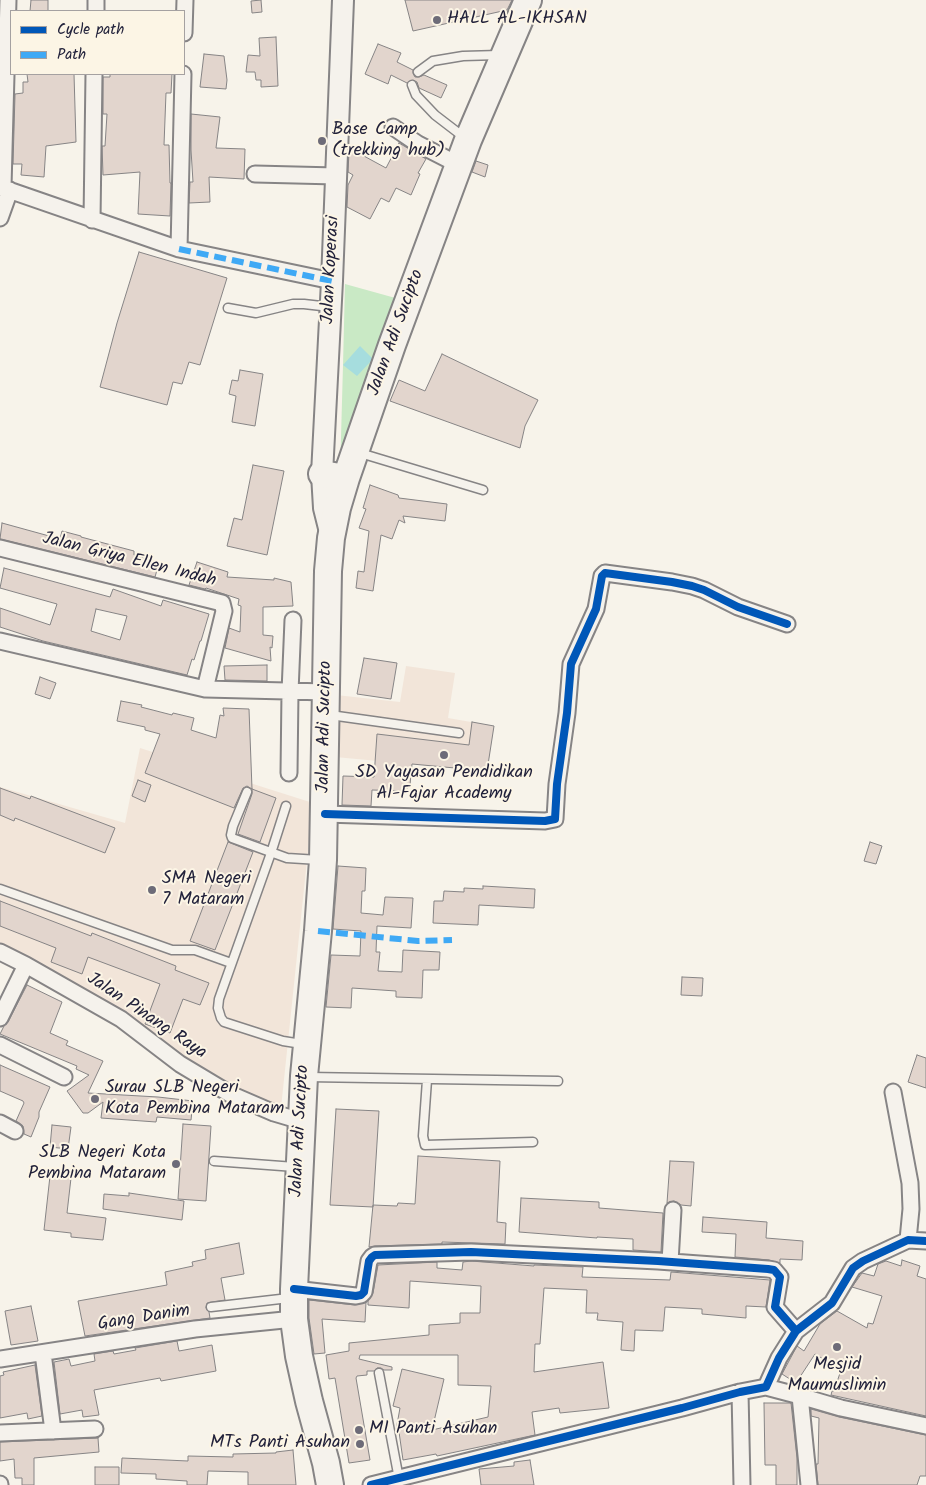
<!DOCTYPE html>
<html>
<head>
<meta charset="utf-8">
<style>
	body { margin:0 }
	#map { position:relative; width:926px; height:1485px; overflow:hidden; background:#f7f3ea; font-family:Kalam,sans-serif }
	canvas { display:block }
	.legend { position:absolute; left:10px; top:10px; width:175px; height:65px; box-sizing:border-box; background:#fcf5e5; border:1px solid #a5a1a1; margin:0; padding:6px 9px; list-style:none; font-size:15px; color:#22223b }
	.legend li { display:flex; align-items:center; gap:10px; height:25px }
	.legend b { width:25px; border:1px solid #a5a1a1 }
</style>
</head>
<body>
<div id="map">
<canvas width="926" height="1485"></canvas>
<ul class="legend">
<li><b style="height:6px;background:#0057b8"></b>Cycle path</li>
<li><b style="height:6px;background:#3fa9f5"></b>Path</li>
</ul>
</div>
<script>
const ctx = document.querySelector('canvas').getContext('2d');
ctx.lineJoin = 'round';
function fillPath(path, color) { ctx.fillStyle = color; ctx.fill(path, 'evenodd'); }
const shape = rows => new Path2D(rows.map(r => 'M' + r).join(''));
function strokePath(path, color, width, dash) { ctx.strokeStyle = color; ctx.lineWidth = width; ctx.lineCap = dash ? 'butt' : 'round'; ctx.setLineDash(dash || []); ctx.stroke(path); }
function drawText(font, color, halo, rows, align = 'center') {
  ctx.font = font + ' Kalam,sans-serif'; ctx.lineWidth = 4; ctx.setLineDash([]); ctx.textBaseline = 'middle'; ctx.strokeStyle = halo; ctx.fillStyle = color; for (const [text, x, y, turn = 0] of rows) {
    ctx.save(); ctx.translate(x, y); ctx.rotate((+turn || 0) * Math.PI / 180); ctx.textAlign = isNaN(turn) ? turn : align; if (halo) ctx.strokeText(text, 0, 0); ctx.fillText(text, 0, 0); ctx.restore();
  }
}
fillPath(shape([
	[406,666,455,673,448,718,494,726,487,771,335,757,336,695,400,702],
	[140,748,313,803,281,1108,239,1099,111,1009,0,957,0,787,125,823]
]), '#f2e5d9');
fillPath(shape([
	[345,284,399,299,340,474,343,365]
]), '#c9e9c5');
fillPath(shape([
	[360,346,373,359,357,376,343,365]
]), '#a6ddde');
const building = shape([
	[31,0,48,0,48,11,30,11,31,0],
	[261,0,262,12,252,13,251,1,261,0],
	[405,0,512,0,507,10,413,31,405,0],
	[276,37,278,86,261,87,261,80,256,80,255,72,246,72,248,55,260,56,259,38,276,37],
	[378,44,401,53,397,62,413,70,413,73,415,77,419,77,424,75,447,85,441,98,419,88,417,82,413,80,407,83,391,75,388,84,365,74,378,44],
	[204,54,224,56,227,80,226,89,200,87,204,54],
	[27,74,74,74,76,142,46,146,44,177,21,175,22,164,13,164,15,94,23,93,23,82,28,82,27,74],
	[110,74,172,74,171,93,166,93,164,145,169,145,170,183,171,183,170,216,138,214,140,172,103,175,102,146,105,146,107,114,103,114,103,77,110,77,110,74],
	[191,114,220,117,216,148,245,149,244,179,209,177,210,202,189,203,190,182,193,182,191,150,191,114],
	[399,143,426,159,418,173,420,174,411,195,396,188,389,202,381,198,370,219,347,207,348,185,353,175,348,172,349,152,351,149,386,168,399,143],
	[476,161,488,165,485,177,472,172,476,161],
	[139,252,227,278,200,365,189,362,182,384,173,382,167,405,100,387,117,323,139,252],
	[442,354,538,400,525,426,520,448,390,401,399,380,425,391,442,354],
	[240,370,263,374,255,426,232,422,236,396,229,394,232,380,238,381,240,370],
	[253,465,284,471,267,555,227,546,234,518,242,520,253,465],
	[370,485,398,495,399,498,447,504,445,521,403,516,405,523,399,520,392,539,381,535,373,591,356,588,358,571,364,572,369,531,359,528,366,509,363,508,370,485],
	[2,523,60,539,62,531,81,536,81,537,134,551,134,555,159,563,155,577,0,539,2,523],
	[197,562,228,572,227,577,274,580,274,578,291,582,293,606,263,607,263,635,273,636,272,648,270,647,271,661,225,648,229,628,240,632,241,606,238,605,239,599,206,588,205,589,189,585,197,562],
	[4,568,110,597,113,589,161,606,163,600,209,614,201,641,200,641,194,660,192,659,187,675,43,641,0,627,0,608,50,625,57,604,0,588,4,568],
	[96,609,127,616,120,640,91,631,96,609],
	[364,658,397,663,391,699,357,694,364,658],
	[267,665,267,681,225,680,224,666,267,665],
	[40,677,56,683,50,699,35,694,40,677],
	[121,701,142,705,141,707,172,715,173,713,194,718,191,730,216,738,220,715,224,716,223,708,249,709,252,789,247,786,243,788,234,808,145,773,160,734,145,730,145,727,117,721,121,701],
	[472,722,494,726,487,771,412,764,410,785,407,785,407,791,372,790,371,806,342,805,343,776,374,777,377,734,469,745,472,722],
	[138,780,151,785,145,802,132,796,138,780],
	[0,788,30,799,31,796,115,828,105,853,15,818,14,821,0,815,0,788],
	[252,789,276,798,260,842,238,834,252,794,252,789],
	[228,842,253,852,215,950,190,941,228,842],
	[870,842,882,846,876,864,864,861,870,842],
	[338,866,366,868,365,891,362,891,361,913,383,915,385,897,413,898,411,928,377,926,376,952,380,952,378,971,402,972,403,950,440,952,439,970,423,970,422,998,396,997,396,991,352,988,351,1008,326,1007,331,955,360,956,361,931,333,929,338,866],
	[483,886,535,889,534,908,479,905,478,925,433,923,434,901,443,901,444,891,464,892,464,888,483,889,483,886],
	[0,901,91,936,92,933,176,966,175,970,209,983,200,1005,183,999,170,1033,145,1024,160,984,88,957,82,974,51,962,56,948,0,926,0,901],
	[682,977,703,978,702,996,681,995,682,977],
	[27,985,62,1002,50,1033,68,1041,66,1045,103,1061,88,1093,158,1097,193,1101,191,1120,157,1117,156,1122,101,1118,103,1102,88,1113,83,1113,67,1091,89,1075,76,1069,77,1066,0,1034,4,1026,8,1022,27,985],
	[917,1055,926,1058,926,1088,908,1082,917,1055],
	[0,1065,50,1087,39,1112,39,1117,31,1137,24,1134,23,1126,16,1121,24,1103,23,1101,0,1091,0,1065],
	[336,1109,379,1111,373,1207,330,1205,336,1109],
	[183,1124,211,1126,206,1201,178,1199,183,1124],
	[52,1125,71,1127,68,1149,50,1147,52,1125],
	[418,1156,500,1161,497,1222,506,1223,505,1244,442,1242,442,1244,375,1246,369,1247,373,1205,397,1206,398,1203,415,1204,418,1156],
	[670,1161,694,1162,691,1206,681,1205,674,1201,667,1203,670,1161],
	[50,1176,71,1178,67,1213,106,1218,103,1240,71,1237,71,1233,44,1230,50,1176],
	[129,1193,184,1201,182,1220,103,1209,104,1194,129,1196,129,1193],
	[521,1198,599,1202,599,1208,663,1213,661,1252,633,1250,633,1239,597,1237,597,1238,519,1232,521,1198],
	[703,1217,767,1222,766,1238,803,1241,802,1260,780,1259,780,1263,769,1260,735,1257,736,1234,702,1232,703,1217],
	[239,1243,244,1274,221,1278,225,1300,207,1303,206,1308,209,1312,210,1318,85,1336,78,1301,167,1285,165,1272,193,1266,192,1262,206,1259,205,1250,239,1243],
	[902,1260,920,1266,917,1276,926,1279,926,1416,831,1395,832,1391,834,1391,841,1370,815,1354,796,1383,782,1374,797,1346,804,1351,820,1324,837,1311,867,1328,868,1323,873,1324,882,1296,852,1287,862,1273,874,1276,878,1264,886,1261,901,1266,902,1260],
	[471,1261,534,1266,534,1265,583,1267,582,1277,670,1280,671,1272,770,1280,766,1307,746,1306,746,1318,702,1314,702,1309,665,1307,663,1331,635,1330,634,1351,621,1350,623,1322,597,1320,598,1313,586,1313,587,1290,544,1288,540,1344,535,1344,534,1372,603,1362,609,1408,560,1413,559,1408,532,1412,535,1435,437,1456,436,1454,403,1460,399,1432,396,1430,400,1408,393,1406,402,1369,444,1379,432,1430,488,1417,491,1386,458,1385,458,1355,360,1355,359,1359,392,1367,392,1370,384,1370,381,1368,377,1368,374,1371,367,1371,367,1375,357,1376,356,1378,370,1460,349,1463,335,1378,329,1379,326,1355,349,1351,349,1343,429,1335,429,1325,460,1323,460,1313,480,1313,481,1286,410,1281,409,1308,368,1305,368,1301,373,1293,378,1265,437,1262,437,1268,462,1270,463,1262,471,1261],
	[309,1300,355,1305,366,1302,365,1322,322,1319,325,1353,314,1354,309,1318,309,1300],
	[31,1306,38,1341,11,1345,5,1311,31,1306],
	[177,1341,179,1351,212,1345,216,1371,161,1381,160,1378,94,1390,99,1415,83,1417,82,1410,60,1414,54,1362,69,1359,71,1366,95,1361,94,1354,113,1351,114,1354,136,1350,135,1348,177,1341],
	[35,1365,42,1416,28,1419,27,1413,0,1418,0,1376,4,1375,3,1372,35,1365],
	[764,1403,791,1403,797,1458,797,1485,776,1485,776,1465,765,1465,764,1403],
	[811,1409,839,1417,926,1435,926,1476,920,1476,917,1485,818,1485,816,1464,818,1464,819,1418,811,1416,811,1409],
	[98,1438,99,1452,34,1458,34,1485,22,1485,22,1478,15,1478,14,1459,0,1461,0,1442,98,1438],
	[293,1450,296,1485,248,1485,248,1472,208,1471,207,1485,187,1485,187,1481,156,1479,156,1474,121,1473,122,1458,188,1461,188,1456,233,1457,233,1454,276,1453,276,1452,293,1450],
	[530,1460,534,1485,481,1485,479,1469,514,1466,514,1462,530,1460],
	[95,1467,119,1467,119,1485,95,1485,95,1467]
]);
fillPath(building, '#e2d5cd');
strokePath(building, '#868485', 1);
const service = shape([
	[418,72,433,61,463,56,499,55],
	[412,85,416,95,435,115,465,138],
	[228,308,256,313,293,304,304,304,330,307],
	[360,453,483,490],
	[330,715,459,733],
	[247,792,233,826,231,835,232,838,287,858,319,860],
	[286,806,271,853,219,999,218,1008,221,1018,224,1022,283,1041,302,1044],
	[0,889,172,950,195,950,231,963],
	[308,1077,558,1081],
	[427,1080,423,1136,425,1145,533,1142],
	[214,1161,295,1167],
	[211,1307,289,1298],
	[379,1373,399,1479]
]);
const minor = shape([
	[96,11,96,0],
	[184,33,185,0],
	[393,127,418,144,459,165],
	[255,174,336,176],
	[0,187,179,249,332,281],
	[3,187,8,0],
	[0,218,10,190],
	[92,220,94,74],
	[179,249,183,74],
	[0,548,222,603,224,611,205,689],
	[0,641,205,689,327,692],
	[289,773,290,692,293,620],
	[325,814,545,821,555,819,557,784,567,713,571,664,596,609,602,576,605,573,672,582,692,586,704,590,738,607,787,624],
	[0,952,26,965,121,1019,180,1064,230,1094,274,1113,301,1121],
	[0,1018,26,965],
	[0,1045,64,1077],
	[893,1092,910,1183,911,1209,908,1240],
	[0,1123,15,1131],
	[670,1262,673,1210],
	[294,1289,356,1296,361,1295,364,1292,369,1261,372,1257,375,1255,471,1252,658,1261,768,1269,774,1270,780,1277,775,1307,796,1331],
	[43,1353,53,1431],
	[0,1359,195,1329,294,1319],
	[766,1387,800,1396,809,1485],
	[740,1392,742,1485],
	[800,1396,841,1408,926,1426],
	[0,1433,95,1429],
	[0,1484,0,1485],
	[371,1485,682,1408,740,1392,766,1387,779,1358,796,1331,832,1303,853,1268,863,1261,908,1240,926,1241]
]);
const tertiary = shape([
	[330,532,324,508,322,474,332,281,343,0]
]);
const trunk = shape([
	[322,474,346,478],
	[330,1485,326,1463,309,1401,299,1356,294,1319,294,1289,304,1076,318,931,323,860,328,571,331,538,337,508,346,478,392,345,468,140,528,0]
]);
strokePath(service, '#868485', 11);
strokePath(minor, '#868485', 19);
strokePath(tertiary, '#868485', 24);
strokePath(trunk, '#868485', 30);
strokePath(service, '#f5f2ec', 8);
strokePath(minor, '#f5f2ec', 15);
strokePath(tertiary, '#f5f2ec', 20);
strokePath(trunk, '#f5f2ec', 26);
strokePath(shape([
	[179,249,332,281],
	[318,931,418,941,452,940]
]), '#3fa9f5', 6, [12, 6]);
strokePath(shape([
	[325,814,545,821,555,819,557,784,567,713,571,664,596,609,602,576,605,573,672,582,692,586,704,590,738,607,787,624],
	[294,1289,356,1296,361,1295,364,1292,369,1261,372,1257,375,1255,471,1252,658,1261,768,1269,774,1270,780,1277,775,1307,796,1331],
	[371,1485,682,1408,740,1392,766,1387,779,1358,796,1331,832,1303,853,1268,863,1261,908,1240,926,1241]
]), '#0057b8', 8);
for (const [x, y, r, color] of [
	[437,20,5,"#6d6b78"],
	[322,141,5,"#6d6b78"],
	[444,755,5,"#6d6b78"],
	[152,890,5,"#6d6b78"],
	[95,1099,5,"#6d6b78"],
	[176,1164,5,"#6d6b78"],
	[837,1347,5,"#6d6b78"],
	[359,1430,5,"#6d6b78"],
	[360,1444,5,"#6d6b78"]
]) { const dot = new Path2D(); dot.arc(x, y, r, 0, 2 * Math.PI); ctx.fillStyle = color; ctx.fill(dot); strokePath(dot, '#fcf5e5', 2); }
drawText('18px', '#22223b', '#fcf5e5', [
	["HALL AL-IKHSAN",447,20],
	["Base Camp",332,131],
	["(trekking hub)",332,152],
	["SD Yayasan Pendidikan",444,774,"center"],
	["Al-Fajar Academy",444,795,"center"],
	["SMA Negeri",162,880],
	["7 Mataram",162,901],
	["Surau SLB Negeri",105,1089],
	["Kota Pembina Mataram",105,1110],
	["SLB Negeri Kota",166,1154,"right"],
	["Pembina Mataram",166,1175,"right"],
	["Mesjid",837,1366,"center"],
	["Maumuslimin",837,1387,"center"],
	["MI Panti Asuhan",369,1430],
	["MTs Panti Asuhan",350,1444,"right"]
], 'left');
drawText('18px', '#22223b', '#fcf5e5', [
	["Jalan Koperasi",332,270,-87],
	["Jalan Adi Sucipto",397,333,-70],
	["Jalan Griya Ellen Indah",129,561,14],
	["Jalan Adi Sucipto",326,727,-89],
	["Jalan Pinang Raya",146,1017,34],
	["Jalan Adi Sucipto",301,1131,-87],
	["Gang Danim",144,1319,-9]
]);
</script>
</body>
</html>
